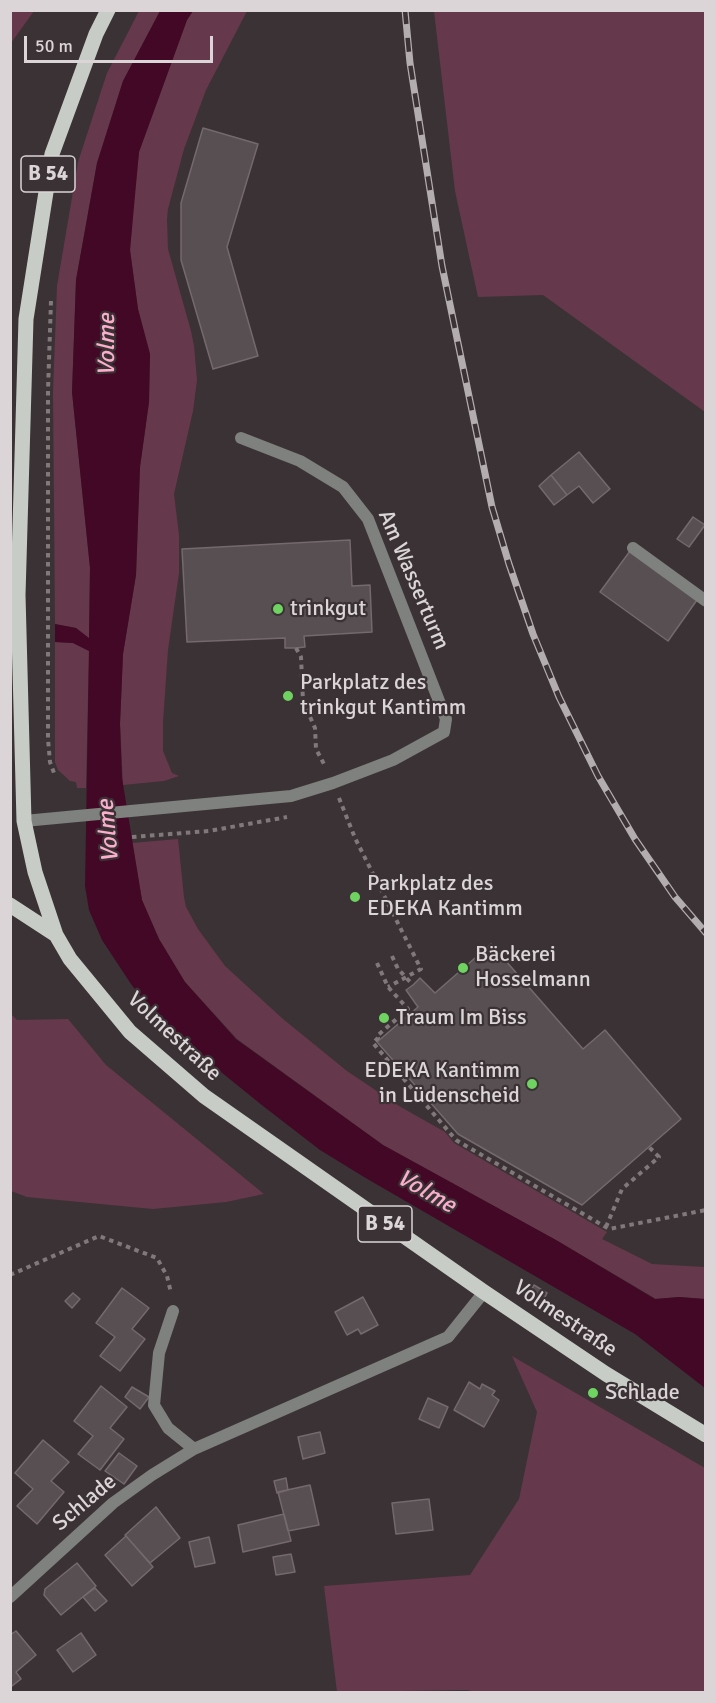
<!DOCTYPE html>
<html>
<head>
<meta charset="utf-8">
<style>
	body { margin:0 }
	#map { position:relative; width:716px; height:1703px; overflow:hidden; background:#3b3235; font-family:Signika,sans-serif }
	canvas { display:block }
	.frame { position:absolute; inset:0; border:12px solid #dbd5d7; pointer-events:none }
	.scale { position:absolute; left:24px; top:36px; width:189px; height:27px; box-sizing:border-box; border:3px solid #dbd5d7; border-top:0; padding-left:8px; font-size:18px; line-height:21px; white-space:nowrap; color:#dbd5d7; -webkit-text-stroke:4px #3b3235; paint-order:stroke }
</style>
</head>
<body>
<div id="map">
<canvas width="716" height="1703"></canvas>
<div class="frame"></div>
<div class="scale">50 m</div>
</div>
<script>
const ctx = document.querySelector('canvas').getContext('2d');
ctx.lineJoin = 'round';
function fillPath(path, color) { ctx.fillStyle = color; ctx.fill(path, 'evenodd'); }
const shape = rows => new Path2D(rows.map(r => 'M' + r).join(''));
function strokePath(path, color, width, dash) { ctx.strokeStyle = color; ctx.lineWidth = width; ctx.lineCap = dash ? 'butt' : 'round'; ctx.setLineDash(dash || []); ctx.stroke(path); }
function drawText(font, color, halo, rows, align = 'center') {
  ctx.font = font + ' Signika,sans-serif'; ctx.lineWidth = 4.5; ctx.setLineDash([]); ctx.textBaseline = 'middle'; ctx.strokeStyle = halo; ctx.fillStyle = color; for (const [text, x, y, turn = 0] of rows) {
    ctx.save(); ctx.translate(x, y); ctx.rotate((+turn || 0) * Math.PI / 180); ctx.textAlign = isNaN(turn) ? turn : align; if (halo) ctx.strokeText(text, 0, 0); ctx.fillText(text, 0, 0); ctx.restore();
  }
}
fillPath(shape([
	[11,10,34,11,11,43,10,11],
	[139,11,160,11,123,81,97,163,76,280,72,392,90,568,89,639,76,628,55,624,53,391,57,286,78,162,107,73],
	[193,11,247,11,206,90,184,149,168,209,167,219,168,249,191,331,194,346,197,380,193,411,174,494,179,535,179,573,168,650,163,722,163,751,172,773,179,776,164,781,123,785,120,724,123,654,136,575,140,467,149,402,150,354,138,309,130,250,134,196,139,152,187,20],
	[434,11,705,11,705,412,543,295,478,297,455,191],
	[55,642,73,643,89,651,86,788,77,788,76,782,70,781,58,770,55,762],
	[178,839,184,897,186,907,198,929,225,966,283,1019,347,1071,399,1106,445,1132,454,1143,607,1232,602,1239,652,1264,705,1267,705,1299,679,1297,656,1299,556,1240,383,1145,237,1039,185,982,159,939,142,900,132,843],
	[11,1014,17,1020,68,1019,106,1065,264,1194,226,1202,153,1209,27,1197,11,1191],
	[512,1356,705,1468,705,1692,478,1692,466,1690,337,1692,324,1586,470,1575,519,1499,537,1412]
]), '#66384b');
fillPath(shape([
	[160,11,193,11,187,20,139,152,130,250,138,309,150,354,149,402,140,467,136,575,123,654,120,724,122,778,142,900,159,939,185,982,236,1039,383,1145,556,1240,655,1299,679,1297,705,1299,705,1388,635,1334,364,1177,320,1150,263,1106,179,1038,156,1016,131,984,102,940,89,910,85,886,89,651,73,643,55,642,55,624,76,628,89,638,90,568,72,392,76,280,97,163,123,81]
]), '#420826');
const building = shape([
	[203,128,258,144,227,247,258,356,213,369,181,260,181,203,203,128],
	[579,452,610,489,593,503,579,486,567,495,551,475,579,452],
	[551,475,567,495,554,505,539,486,551,475],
	[693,517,705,525,689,547,677,539,693,517],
	[350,540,352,586,370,585,372,632,304,636,305,647,296,648,285,648,285,638,187,642,182,549,350,540],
	[630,551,697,600,668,641,600,592,630,551],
	[491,944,583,1049,605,1030,681,1119,582,1205,458,1134,377,1042,418,1007,406,990,413,985,420,978,435,993,491,944],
	[534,1285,547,1293,544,1299,531,1290,534,1285],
	[122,1288,149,1308,132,1329,145,1339,120,1371,100,1356,115,1337,96,1323,122,1288],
	[73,1293,80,1299,72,1308,65,1301,73,1293],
	[363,1297,378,1325,361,1334,358,1329,347,1335,335,1312,363,1297],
	[469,1382,480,1389,482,1384,495,1391,492,1395,499,1400,484,1427,454,1410,469,1382],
	[101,1386,127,1407,110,1428,124,1439,100,1470,78,1454,93,1436,74,1421,101,1386],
	[132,1387,149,1397,140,1409,125,1397,132,1387],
	[428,1398,448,1407,439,1428,419,1419,428,1398],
	[320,1432,325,1453,303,1459,298,1437,320,1432],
	[43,1440,69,1462,51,1481,64,1492,37,1524,17,1506,33,1489,15,1473,43,1440],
	[119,1453,137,1466,124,1484,105,1471,119,1453],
	[286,1478,288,1490,277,1493,274,1481,286,1478],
	[310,1485,319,1525,288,1531,278,1492,310,1485],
	[429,1499,433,1530,396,1534,392,1503,429,1499],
	[156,1507,180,1538,150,1563,125,1535,156,1507],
	[284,1514,291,1541,243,1552,238,1525,284,1514],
	[126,1536,153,1567,132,1586,105,1555,126,1536],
	[209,1537,215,1563,195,1567,189,1542,209,1537],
	[291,1554,295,1572,276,1575,273,1557,291,1554],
	[77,1563,96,1586,61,1615,44,1595,45,1589,77,1563],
	[95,1588,107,1601,95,1611,83,1597,95,1588],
	[16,1631,36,1655,16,1672,21,1679,12,1686,10,1684,10,1635,16,1631],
	[81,1633,96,1655,73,1672,57,1650,81,1633]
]);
fillPath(building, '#584f52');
strokePath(building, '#746a6d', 1.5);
strokePath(shape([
	[51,301,48,390,48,739,50,762,54,773],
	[296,648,301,657,303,701,315,728,316,749,325,766],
	[339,798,355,838,421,969,388,987],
	[132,837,209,831,287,817],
	[392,956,398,969,413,985],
	[377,963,388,987,408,1009,377,1036,378,1038,373,1043,456,1140,609,1229,706,1210],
	[606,1227,622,1189,659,1157,649,1147],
	[10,1275,99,1236,157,1258,167,1276,171,1293]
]), '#80787b', 4, [4.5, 4.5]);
strokePath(shape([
	[633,548,706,601]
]), '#7e817e', 12);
strokePath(shape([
	[24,821,291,796,333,783,393,760,444,732,446,719,368,519,343,487,300,461,241,438],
	[173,1311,159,1353,154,1405,168,1428,194,1449],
	[10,1597,113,1503,152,1475,194,1449,448,1337,484,1292]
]), '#7e817e', 12);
strokePath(shape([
	[108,10,96,34,52,154,26,319,18,595,24,821,35,872,56,935,70,959,130,1032,204,1096,484,1292,606,1374,706,1435],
	[10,905,56,935]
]), '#c7cdc6', 15);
const rail = shape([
	[405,10,410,63,442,266,492,507,509,564,533,634,559,697,598,776,635,839,675,897,706,933]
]);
strokePath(rail, '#b4adaf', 7);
strokePath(rail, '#3b3235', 4.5, [14]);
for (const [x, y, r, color] of [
	[278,609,6,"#6ed361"],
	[288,696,6,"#6ed361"],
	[355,897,6,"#6ed361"],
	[463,968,6,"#6ed361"],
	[384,1018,6,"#6ed361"],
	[532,1084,6,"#6ed361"],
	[593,1393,6,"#6ed361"]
]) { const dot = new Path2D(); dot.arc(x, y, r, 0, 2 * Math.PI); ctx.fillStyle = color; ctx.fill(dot); strokePath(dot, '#3b3235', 2); }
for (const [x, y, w] of [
	[48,174,54],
	[385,1224,54]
]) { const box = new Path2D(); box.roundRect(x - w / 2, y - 18, w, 36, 4.5); ctx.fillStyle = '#3b3235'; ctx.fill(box); strokePath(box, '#dbd5d7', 1.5); }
drawText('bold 21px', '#dbd5d7', null, [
	["B 54",48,174],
	["B 54",385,1224]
]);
drawText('22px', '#dbd5d7', '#3b3235', [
	["Am Wasserturm",413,580,67],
	["Volmestraße",174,1037,43],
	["Volmestraße",565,1319,34],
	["Schlade",85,1503,-40]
]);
drawText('22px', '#dbd5d7', '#3b3235', [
	["trinkgut",290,609],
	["Parkplatz des",300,683],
	["trinkgut Kantimm",300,708],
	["Parkplatz des",367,884],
	["EDEKA Kantimm",367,909],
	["Bäckerei",475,955],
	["Hosselmann",475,980],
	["Traum Im Biss",396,1018],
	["EDEKA Kantimm",520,1071,"right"],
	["in Lüdenscheid",520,1096,"right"],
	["Schlade",605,1393]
], 'left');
drawText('italic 24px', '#faaecc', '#3b3235', [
	["Volme",108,345,-90],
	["Volme",109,831,-95],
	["Volme",426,1192,30]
]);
</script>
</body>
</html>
